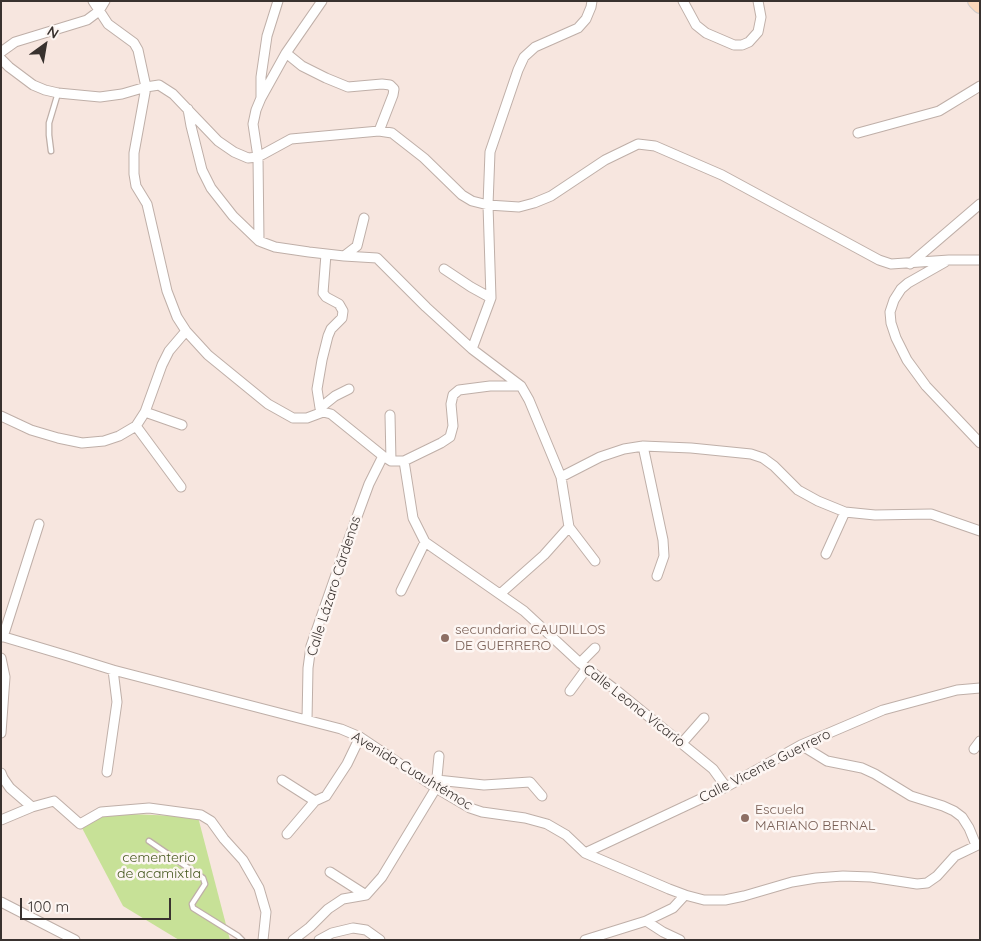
<!DOCTYPE html>
<html>
<head>
<meta charset="utf-8">
<style>
	body { margin:0 }
	#map { position:relative; width:981px; height:941px; overflow:hidden; background:#f7e6df; font-family:Quicksand,sans-serif }
	canvas { display:block }
	.frame { position:absolute; inset:0; border:2px solid #39322f; pointer-events:none }
	.north { position:absolute; left:20px; top:20px; width:50px; height:50px; -webkit-text-stroke:4px #fdf6f3; paint-order:stroke; rotate:32deg; font-size:14px; font-weight:700; line-height:20px; text-align:center; color:#39322f }
	.north::after { content:''; display:block; margin:auto; width:18px; height:22px; background:#39322f; clip-path:polygon(50% 0,100% 100%,50% 72%,0 100%) }
	.scale { position:absolute; left:20px; top:898px; width:151px; height:22px; box-sizing:border-box; border:2px solid #39322f; border-top:0; padding-left:6px; font-size:15px; line-height:18px; white-space:nowrap; color:#39322f; -webkit-text-stroke:4px #fdf6f3; paint-order:stroke }
</style>
</head>
<body>
<div id="map">
<canvas width="981" height="941"></canvas>
<div class="frame"></div>
<div class="north">N</div>
<div class="scale">100 m</div>
</div>
<script>
const ctx = document.querySelector('canvas').getContext('2d');
ctx.lineJoin = 'round';
function fillPath(path, color) { ctx.fillStyle = color; ctx.fill(path, 'evenodd'); }
const shape = rows => new Path2D(rows.map(r => 'M' + r).join(''));
function strokePath(path, color, width, dash) { ctx.strokeStyle = color; ctx.lineWidth = width; ctx.lineCap = dash ? 'butt' : 'round'; ctx.setLineDash(dash || []); ctx.stroke(path); }
function drawText(font, color, halo, rows, align = 'center') {
  ctx.font = font + ' Quicksand,sans-serif'; ctx.lineWidth = 5; ctx.setLineDash([]); ctx.textBaseline = 'middle'; ctx.strokeStyle = halo; ctx.fillStyle = color; for (const [text, x, y, turn = 0] of rows) {
    ctx.save(); ctx.translate(x, y); ctx.rotate((+turn || 0) * Math.PI / 180); ctx.textAlign = isNaN(turn) ? turn : align; if (halo) ctx.strokeText(text, 0, 0); ctx.fillText(text, 0, 0); ctx.restore();
  }
}
fillPath(shape([
	[109,813,198,817,230,940,179,940,123,906,82,828]
]), '#c7e197');
const lane = shape([
	[51,151,49,135,49,123,58,93],
	[149,841,203,878,205,884,192,904,193,908,238,936,242,940]
]);
const street = shape([
	[93,1,108,24,134,43,138,50,146,87,134,153,134,174,136,186,147,204,167,291,177,317,186,331,208,355,268,404,293,418,307,418,323,412,331,414,383,456,391,461,404,461,441,443,450,437,453,426,451,404,453,395,459,390,490,386,521,386],
	[683,1,696,25,706,33,734,45,742,45,749,42,758,32,761,17,758,1],
	[1,52,15,42,87,20,99,11,105,1],
	[286,53,302,66,326,78,348,87,382,84,390,85,394,89,393,95,379,131],
	[1,59,9,67,33,85,45,90,58,93,100,97,122,94,146,87,159,85,173,94,218,141,234,152,248,158,258,157,291,139,379,131,392,133,424,158,462,195,472,201,488,205,519,207,534,203,551,196,605,160,638,144,655,146,722,175,879,260,891,264,949,260,980,260],
	[261,97,261,77,267,36,278,1],
	[188,109,191,126,202,170,211,188,233,216,259,241,275,247,309,252,344,256,377,258,426,307,472,349,521,386,529,400,561,477,569,527,544,555,500,594],
	[858,133,939,111,980,86],
	[259,241,258,157,253,124,256,110,261,98,286,53,322,1],
	[344,256,357,246,364,218],
	[945,262,908,283,901,289,894,300,890,312,891,323,896,338,907,360,926,386,980,443],
	[910,264,980,204],
	[444,269,471,287,491,298],
	[472,349,491,298,488,205,490,152,518,70,524,57,535,47,578,28,586,19,591,7,592,1],
	[320,408,335,396,349,389],
	[145,412,182,425],
	[323,412,320,408,317,389,322,360,328,336,331,329,342,318,343,311,339,304,326,297,323,293,326,254],
	[390,415,391,461],
	[1,416,31,430,58,438,82,443,104,441,119,436,136,426,145,412,162,365,169,351,186,331],
	[136,426,181,487],
	[643,446,663,540,664,556,657,576],
	[404,461,413,518,425,542,524,611,580,663,616,690,713,769,726,787],
	[561,477,600,457,624,449,643,446,691,448,751,454,763,458,774,466,798,490,818,501,845,512,875,515,931,514,980,531],
	[569,527,595,561],
	[826,554,845,512],
	[401,591,425,542],
	[1,636,68,656,113,670,341,729,360,737,436,788,470,808,482,812,525,818,547,824,566,835,585,853,669,889,685,895,704,900,725,900,744,896,792,882,816,878,843,876,871,877,917,884,927,883,937,876,955,856,980,844],
	[3,637,39,524],
	[1,658,5,677,1,733],
	[580,663,595,648],
	[570,691,587,668],
	[307,720,308,668,311,646,340,563,369,484,383,456],
	[682,743,704,718],
	[801,745,827,761,862,768,875,774,911,796,943,806,954,811,962,817,969,828,976,845],
	[974,749,980,741],
	[107,772,117,702,113,670],
	[1,773,3,778,10,788,32,807],
	[282,780,315,801],
	[437,780,484,785,530,782,542,796],
	[1,820,32,807,54,801,80,824,101,812,149,808,201,815,211,821,224,839,243,860,259,888,266,912,263,940],
	[287,834,315,801,326,796,347,764,360,737],
	[585,853,726,787,801,745,883,710,957,690,980,688],
	[330,872,366,895],
	[1,902,75,940],
	[646,921,663,932,680,940],
	[293,940,310,927,328,909,343,899,366,895,382,877,436,788,439,756],
	[319,940,332,933,353,928,366,930,380,940],
	[585,940,646,921,673,908,685,895]
]);
const primary = shape([
	[975,1,980,6]
]);
strokePath(lane, '#bfafa8', 7);
strokePath(street, '#bfafa8', 11);
strokePath(primary, '#cccac9', 16);
strokePath(lane, '#fff', 4.5);
strokePath(street, '#fff', 9);
strokePath(primary, '#fad7bb', 14);
for (const [x, y, r, color] of [
	[445,638,5,"#8d6e63"],
	[745,818,5,"#8d6e63"]
]) { const dot = new Path2D(); dot.arc(x, y, r, 0, 2 * Math.PI); ctx.fillStyle = color; ctx.fill(dot); strokePath(dot, '#fdf6f3', 2); }
drawText('14px', '#39322f', '#fdf6f3', [
	["Calle Lázaro Cárdenas",334,586,-72],
	["Calle Leona Vicario",634,706,38],
	["Calle Vicente Guerrero",765,766,-27],
	["Avenida Cuauhtémoc",412,771,31]
]);
drawText('14px', '#785e54', '#fdf6f3', [
	["secundaria CAUDILLOS",455,630],
	["DE GUERRERO",455,646],
	["Escuela",755,810],
	["MARIANO BERNAL",755,826]
], 'left');
drawText('14px', '#46581f', '#fdf6f3', [
	["cementerio",159,858],
	["de acamixtla",159,874]
]);
</script>
</body>
</html>
